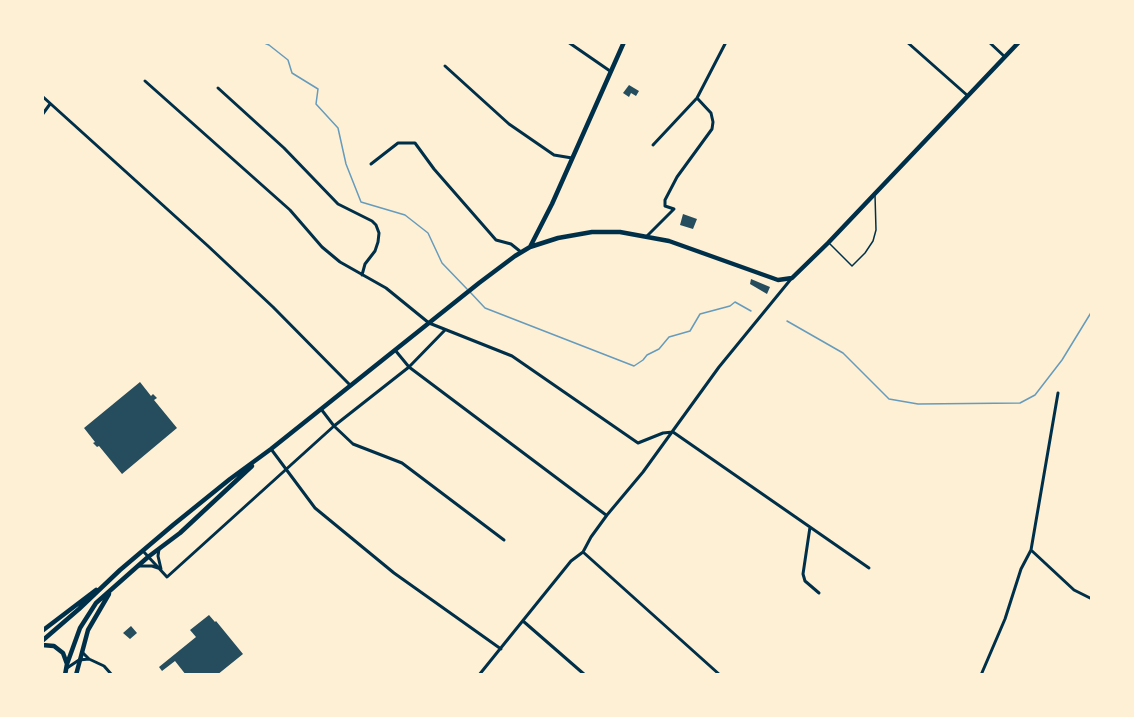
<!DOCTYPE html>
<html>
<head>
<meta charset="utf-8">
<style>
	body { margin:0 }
	#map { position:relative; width:1134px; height:717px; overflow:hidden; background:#fdf0d5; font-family:"PT Sans",sans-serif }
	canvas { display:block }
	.frame { position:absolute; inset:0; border:44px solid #fdf0d5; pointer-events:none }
</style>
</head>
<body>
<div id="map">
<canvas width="1134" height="717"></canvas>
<div class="frame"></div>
</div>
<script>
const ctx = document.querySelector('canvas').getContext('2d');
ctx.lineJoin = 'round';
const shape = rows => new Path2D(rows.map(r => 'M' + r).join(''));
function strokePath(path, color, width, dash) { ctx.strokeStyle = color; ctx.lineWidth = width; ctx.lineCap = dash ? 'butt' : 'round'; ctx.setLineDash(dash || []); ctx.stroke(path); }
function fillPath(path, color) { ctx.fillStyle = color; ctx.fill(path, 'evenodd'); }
strokePath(shape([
	[262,42,269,45,288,60,292,73,318,89,316,104,338,128,346,164,361,202,405,215,428,233,442,263,467,289],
	[470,292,485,308,634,366,643,360,647,355,659,349,669,337,690,331,700,314,730,306,735,302,751,311],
	[787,321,843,353,889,399,918,404,1020,403,1035,395,1062,360,1092,311]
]), '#669bbc', 1.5);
fillPath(shape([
	[629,85,639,91,636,96,631,93,629,97,623,93],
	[683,214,697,219,693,229,680,225],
	[751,279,770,287,767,294,750,284],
	[140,382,151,396,153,394,157,398,154,400,177,428,122,474,99,446,97,447,93,443,95,442,84,428],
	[209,615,215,622,216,621,243,654,217,675,186,675,175,661,162,671,159,667,196,637,190,630],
	[131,626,137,633,130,639,123,633]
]), '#264d5e');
strokePath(shape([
	[830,244,852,266,865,253,873,241,876,230,875,195]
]), '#003049', 1.5);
strokePath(shape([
	[568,42,610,71],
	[907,42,968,96],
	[989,42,1005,57],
	[445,66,509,124,554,155,572,158],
	[145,81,290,210,322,247,340,262,386,288,429,323,512,356,638,443,663,433,673,432,869,568],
	[218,88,284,148,338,204,372,221,376,225,379,233,378,242,375,251,365,264,362,275],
	[42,96,208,246,273,307,350,385],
	[42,115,50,104],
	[653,145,697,98,726,42],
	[371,164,398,143,415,143,434,169,496,240,511,244,521,252],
	[647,236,674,209,665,206,665,200,677,177,712,129,713,122,711,113,697,98],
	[395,350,409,367,606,515],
	[321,409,334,426,353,444,402,463,504,540],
	[271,449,315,508,394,573,501,649],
	[810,527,803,574,805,581,819,593],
	[159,549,158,556,161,569],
	[1031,550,1074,590,1092,599],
	[143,551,167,577,334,426,409,367,445,330],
	[583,552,720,675],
	[138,566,152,566,158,568],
	[523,621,585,675],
	[83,653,89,659,104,666,112,675],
	[67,668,79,660,89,659],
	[479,675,571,561,583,552,591,537,607,515,643,472,719,367,791,279],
	[981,675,1005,619,1021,569,1031,550,1058,393]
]), '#003049', 3);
strokePath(shape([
	[530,247,552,204,624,42],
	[42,631,96,590],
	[42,641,79,609,120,570,173,525,230,479,271,449,479,283,515,256,530,247,558,238,592,232,620,232,669,241,778,280,792,278,828,243,1019,42],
	[42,645,54,646,63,653,67,664,65,675],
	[67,664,80,628,96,603,148,557,180,533,252,466],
	[76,675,88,630,109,594]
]), '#003049', 4.5);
</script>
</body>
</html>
